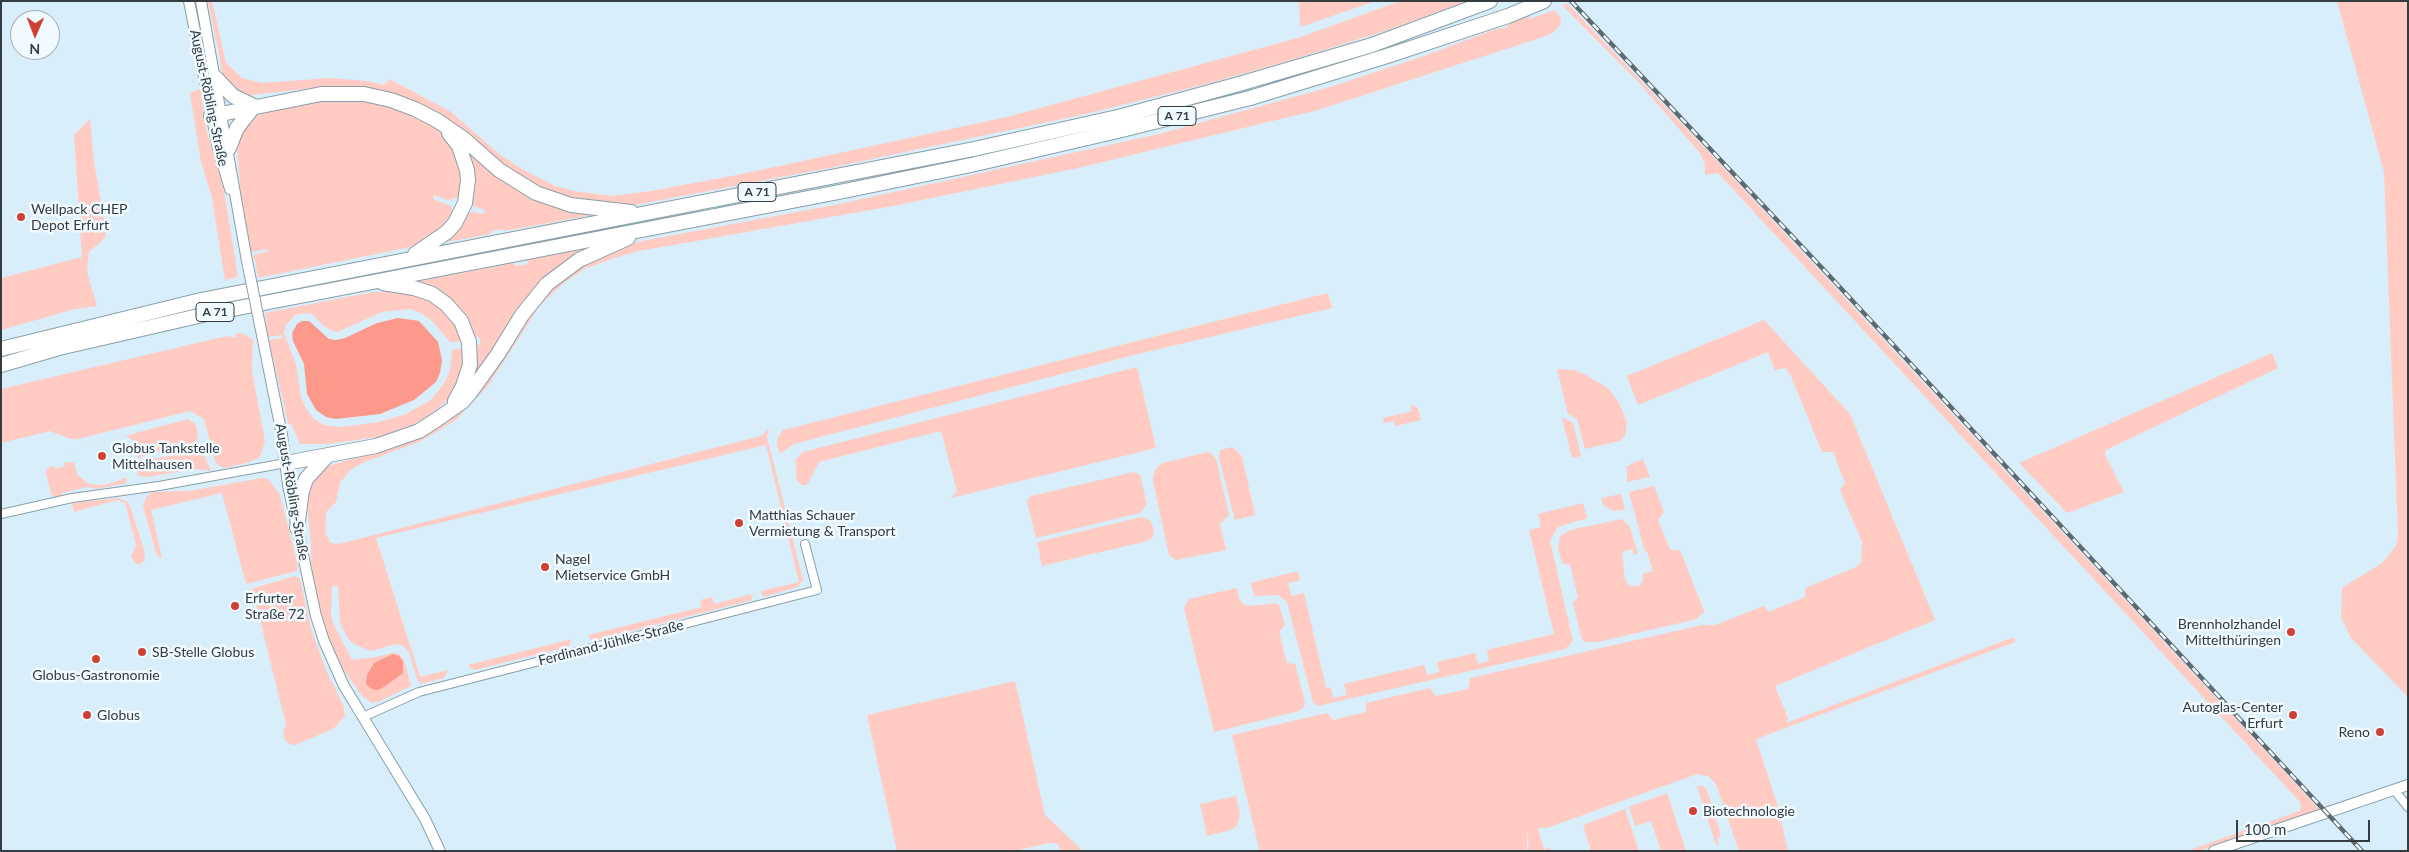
<!DOCTYPE html>
<html>
<head>
<meta charset="utf-8">
<style>
	body { margin:0 }
	#map { position:relative; width:2409px; height:852px; overflow:hidden; background:#d8effb; font-family:Lato,sans-serif }
	canvas { display:block }
	.frame { position:absolute; inset:0; border:2px solid #333c40; pointer-events:none }
	.north { position:absolute; left:10px; top:10px; width:50px; height:50px; box-sizing:border-box; background:#f1faff; border:1px solid #a5aeb3; border-radius:50%; rotate:181deg; font-size:14px; font-weight:700; line-height:20px; text-align:center; color:#333c40 }
	.north::after { content:''; display:block; margin:auto; width:18px; height:22px; background:#ce4132; clip-path:polygon(50% 0,100% 100%,50% 72%,0 100%) }
	.scale { position:absolute; left:2236px; top:820px; width:134px; height:22px; box-sizing:border-box; border:2px solid #333c40; border-top:0; padding-left:6px; font-size:15px; line-height:18px; white-space:nowrap; color:#333c40; -webkit-text-stroke:4px #f1faff; paint-order:stroke }
</style>
</head>
<body>
<div id="map">
<canvas width="2409" height="852"></canvas>
<div class="frame"></div>
<div class="north">N</div>
<div class="scale">100 m</div>
</div>
<script>
const ctx = document.querySelector('canvas').getContext('2d');
ctx.lineJoin = 'round';
function fillPath(path, color) { ctx.fillStyle = color; ctx.fill(path, 'evenodd'); }
const shape = rows => new Path2D(rows.map(r => 'M' + r).join(''));
function strokePath(path, color, width, dash) { ctx.strokeStyle = color; ctx.lineWidth = width; ctx.lineCap = dash ? 'butt' : 'round'; ctx.setLineDash(dash || []); ctx.stroke(path); }
function drawText(font, color, halo, rows, align = 'center') {
  ctx.font = font + ' Lato,sans-serif'; ctx.lineWidth = 5; ctx.setLineDash([]); ctx.textBaseline = 'middle'; ctx.strokeStyle = halo; ctx.fillStyle = color; for (const [text, x, y, turn = 0] of rows) {
    ctx.save(); ctx.translate(x, y); ctx.rotate((+turn || 0) * Math.PI / 180); ctx.textAlign = isNaN(turn) ? turn : align; if (halo) ctx.strokeText(text, 0, 0); ctx.fillText(text, 0, 0); ctx.restore();
  }
}
fillPath(shape([
	[208,1,212,1,226,63,242,78,262,83,330,78,366,81,385,85,389,79,451,112,500,155,527,172,555,186,574,191,612,196,651,191,747,173,1011,116,1301,37,1400,1,1467,1,1385,31,1291,60,1206,84,1086,114,834,167,625,207,579,203,528,184,460,131,341,88,314,88,243,96,228,86,223,75],
	[1299,1,1376,1,1300,27],
	[2337,1,2408,1,2408,697,2351,638,2341,617,2342,588,2382,563,2396,546,2398,535,2384,172],
	[1568,4,1736,181,2320,810,2267,827,2261,825,2299,811,2301,808,2300,802,1718,173,1705,175,1705,163,1700,153,1640,84,1562,5],
	[1555,10,1561,18,1560,25,1554,32,1546,36,1318,110,1078,168,893,206,639,251,614,258,584,269,564,283,540,305,488,386,456,420,419,442,362,463,350,470,340,483,336,502,326,512,325,533,331,543,339,544,761,436,769,429,767,437,803,580,798,587,763,597,761,591,799,582,766,445,376,538,420,677,448,670,444,678,420,684,417,679,409,652,404,646,396,644,371,651,356,645,348,639,340,623,338,586,332,586,331,615,333,623,352,660,376,657,392,653,399,654,404,660,411,686,380,701,372,703,362,696,340,665,332,649,319,610,311,566,311,544,306,491,318,470,325,467,386,449,436,427,529,313,565,275,620,247,637,242,839,204,1159,134,1330,87,1424,56,1496,29,1506,28,1509,24,1529,16,1530,19],
	[200,89,207,132,224,191,238,277,225,280,212,198,201,162,190,93],
	[353,98,396,107,434,126,444,134,451,143,461,166,461,197,447,200,434,195,433,199,451,206,454,215,449,222,423,243,411,247,258,278,255,259,252,259,254,255,269,251,268,249,251,252,242,205,237,148,238,136,253,117,258,115,306,101],
	[90,119,94,162,106,229,105,238,89,252,87,272,97,306,75,309,1,330,1,278,82,257,74,135],
	[462,145,498,175,592,213,592,215,504,231,503,229,491,231,491,234,441,243,464,214,473,212,484,214,485,210,473,206,470,201],
	[589,248,580,255,471,385,475,348,481,343,479,337,474,337,414,282,514,263,515,266,528,264,527,260],
	[400,291,431,298,456,322,461,338,458,342,450,342,432,321,421,313,410,309,382,312,338,332,333,331,324,326,312,314,306,313,295,315,286,325,284,333,296,364,301,397,306,408,314,419,325,425,340,427,379,422,406,414,431,400,445,382,450,370,452,350,461,348,466,351,466,364,453,395,425,419,386,436,327,444,300,444,292,425,288,423,269,340,282,338,282,335,268,337,265,313,373,292],
	[1328,293,1332,308,1134,355,794,444,780,454,777,445,778,437,783,430],
	[1764,320,1850,414,1935,620,1775,686,1788,718,1786,723,2014,637,2015,642,1756,739,1777,804,1788,851,1739,851,1716,784,1708,776,1697,774,1544,829,1543,827,1538,829,1544,849,1550,848,1551,851,1529,851,1527,828,1527,851,1253,851,1259,849,1232,735,1327,713,1333,720,1366,712,1366,703,1430,688,1436,696,1468,689,1470,678,1702,625,1715,625,1764,606,1769,612,1805,597,1805,588,1854,568,1861,563,1862,542,1840,490,1845,483,1833,452,1822,452,1790,374,1785,368,1775,370,1768,352,1638,405,1627,376],
	[237,333,242,333,253,339,252,371,265,441,260,457,247,463,224,468,219,466,215,461,204,419,190,411,78,439,70,439,50,431,1,443,1,389,214,339,229,336,235,338],
	[2272,353,2278,368,2106,450,2105,455,2124,492,2067,513,2019,463],
	[1137,367,1156,448,951,498,957,491,941,431,819,462,807,485,802,485,797,480,795,460,803,452],
	[1557,369,1574,370,1586,375,1608,388,1618,401,1627,422,1625,436,1619,441,1585,449,1577,419,1568,414],
	[1410,404,1418,408,1421,420,1395,426,1394,421,1384,423,1383,418,1412,411],
	[1562,417,1573,423,1581,456,1572,458],
	[188,419,196,424,198,435,196,442,189,446,146,454,138,459,134,441,126,436,61,453],
	[200,446,211,471,196,469,146,477,138,476,137,468,144,460,164,457,195,449],
	[1232,447,1242,456,1255,515,1235,520,1219,458,1220,450],
	[1208,452,1211,453,1216,459,1229,515,1220,524,1226,550,1176,560,1169,555,1153,482,1153,476,1157,467,1163,463],
	[1643,459,1650,477,1627,482,1627,466],
	[71,462,74,463,77,474,89,484,104,485,118,481,125,477,127,483,96,489,87,487,62,493,62,497,55,497,51,494,46,472,48,468,54,466,55,469,65,466,64,463],
	[1134,472,1140,475,1147,504,1140,513,1036,538,1027,501,1031,496],
	[262,478,268,479,280,495,298,566,297,571,246,584,222,493,151,510,162,558,157,556,143,506,146,497,152,492,189,491],
	[1654,486,1664,512,1658,520,1670,550,1680,550,1704,611,1697,619,1598,642,1585,642,1582,640,1573,603,1578,597,1570,565,1562,563,1558,548,1560,536,1570,530,1622,519,1630,527,1638,554,1634,555,1632,549,1622,552,1625,580,1630,586,1639,586,1643,580,1642,574,1653,571,1647,552,1644,549,1629,492],
	[1621,494,1625,510,1613,511,1603,505,1601,498],
	[118,498,128,502,130,506,145,553,144,561,140,564,136,564,131,556,136,546,135,540,125,503,118,500,74,512,72,503],
	[1583,503,1587,518,1558,527,1550,541,1573,641,1565,649,1318,706,1313,702,1287,602,1278,595,1255,596,1250,583,1298,571,1300,580,1288,583,1291,596,1304,593,1326,688,1331,687,1333,698,1347,695,1344,684,1424,665,1427,675,1439,672,1437,662,1475,653,1478,664,1489,661,1487,650,1554,634,1529,530,1541,527,1538,514],
	[1141,517,1151,521,1154,531,1152,538,1147,541,1042,566,1037,542],
	[294,576,300,578,311,629,326,670,344,707,344,713,346,715,333,729,295,745,289,744,285,740,283,730,286,725,254,596,248,590],
	[1237,588,1239,599,1243,604,1250,606,1275,603,1279,605,1285,625,1279,632,1287,663,1295,664,1305,702,1304,707,1299,711,1214,732,1184,608,1189,599],
	[751,594,752,600,592,641,588,635,702,607,700,600,712,597,714,604],
	[572,639,568,647,474,670,468,665],
	[1015,681,1045,815,1083,851,1060,851,1058,844,1049,843,1014,851,897,851,867,715],
	[1697,786,1703,786,1707,790,1721,836,1717,838,1719,844,1716,845],
	[1667,793,1686,851,1661,851,1651,821,1635,826,1629,807],
	[1236,796,1240,814,1237,826,1230,830,1207,836,1200,804],
	[1625,809,1639,851,1591,851,1583,825],
	[2254,827,2254,832,2199,851,2187,851]
]), '#ffcbc2');
fillPath(shape([
	[398,318,419,321,438,342,442,360,440,373,436,382,414,400,380,414,336,419,326,417,316,410,307,394,304,364,293,341,292,333,297,324,302,321,309,321,329,339,336,340,345,338,377,323],
	[393,654,399,656,403,662,403,673,384,687,378,690,372,689,366,684,367,675,374,663]
]), '#fd998a');
const street = shape([
	[1,514,72,498,159,486,286,463],
	[363,717,419,692,817,590,805,544],
	[2395,791,2408,807]
]);
const secondary = shape([
	[189,1,218,148,230,189],
	[201,1,247,261],
	[262,335,282,435,288,485,316,616,324,641,344,686,425,819,440,851],
	[2214,851,2408,785]
]);
const highway = shape([
	[216,78,233,96,254,106],
	[211,116,321,94,364,94,391,100,415,109,438,121,464,139,499,170,536,193,571,205,631,212],
	[229,148,237,128,254,106],
	[415,254,447,232,455,223,465,203,468,180,467,170,459,146,449,133],
	[383,283,414,288,432,294,446,304,461,321,469,342,470,365,463,386,455,401],
	[1,349,201,300,974,149,1122,116,1239,84,1372,45,1490,1],
	[1,365,59,348,207,314,839,192,971,165,1122,130,1250,98,1387,56,1508,16,1544,1],
	[286,463,376,446,419,431,436,420,462,402,470,393,498,354,522,315,547,284,579,260,628,238],
	[297,528,302,491,306,479,326,457]
]);
strokePath(street, '#899fa9', 10);
strokePath(secondary, '#899fa9', 12);
strokePath(highway, '#899fa9', 16);
strokePath(street, '#fff', 8);
strokePath(secondary, '#fff', 10);
strokePath(highway, '#fff', 14);
const rail = shape([
	[1571,1,1823,269,2362,851]
]);
strokePath(rail, '#5e6a70', 4.5);
strokePath(rail, '#f1faff', 2.5, [8]);
const secondaryBridge = shape([
	[247,261,262,335]
]);
strokePath(secondaryBridge, '#899fa9', 12, []);
strokePath(secondaryBridge, '#fff', 10);
for (const [x, y, r, color] of [
	[21,217,5,"#ce4132"],
	[102,456,5,"#ce4132"],
	[739,523,5,"#ce4132"],
	[545,567,5,"#ce4132"],
	[235,606,5,"#ce4132"],
	[2291,632,5,"#ce4132"],
	[142,652,5,"#ce4132"],
	[96,659,5,"#ce4132"],
	[87,715,5,"#ce4132"],
	[2293,715,5,"#ce4132"],
	[2380,732,5,"#ce4132"],
	[1693,811,5,"#ce4132"]
]) { const dot = new Path2D(); dot.arc(x, y, r, 0, 2 * Math.PI); ctx.fillStyle = color; ctx.fill(dot); strokePath(dot, '#f1faff', 2); }
for (const [x, y, w] of [
	[1177,116,38],
	[757,192,38],
	[215,312,38]
]) { const box = new Path2D(); box.roundRect(x - w / 2, y - 9.5, w, 19, 4); ctx.fillStyle = '#f1faff'; ctx.fill(box); strokePath(box, '#333c40', 1); }
drawText('bold 12px', '#333c40', null, [
	["A 71",1177,116],
	["A 71",757,192],
	["A 71",215,312]
]);
drawText('14px', '#333c40', '#f1faff', [
	["August-Röbling-Straße",209,98,78],
	["August-Röbling-Straße",292,492,80],
	["Ferdinand-Jühlke-Straße",611,643,-14]
]);
drawText('14px', '#333c40', '#f1faff', [
	["Wellpack CHEP",31,209],
	["Depot Erfurt",31,225],
	["Globus Tankstelle",112,448],
	["Mittelhausen",112,464],
	["Matthias Schauer",749,515],
	["Vermietung & Transport",749,531],
	["Nagel",555,559],
	["Mietservice GmbH",555,575],
	["Erfurter",245,598],
	["Straße 72",245,614],
	["Brennholzhandel",2281,624,"right"],
	["Mittelthüringen",2281,640,"right"],
	["SB-Stelle Globus",152,652],
	["Globus-Gastronomie",96,675,"center"],
	["Autoglas-Center",2283,707,"right"],
	["Erfurt",2283,723,"right"],
	["Globus",97,715],
	["Reno",2370,732,"right"],
	["Biotechnologie",1703,811]
], 'left');
</script>
</body>
</html>
